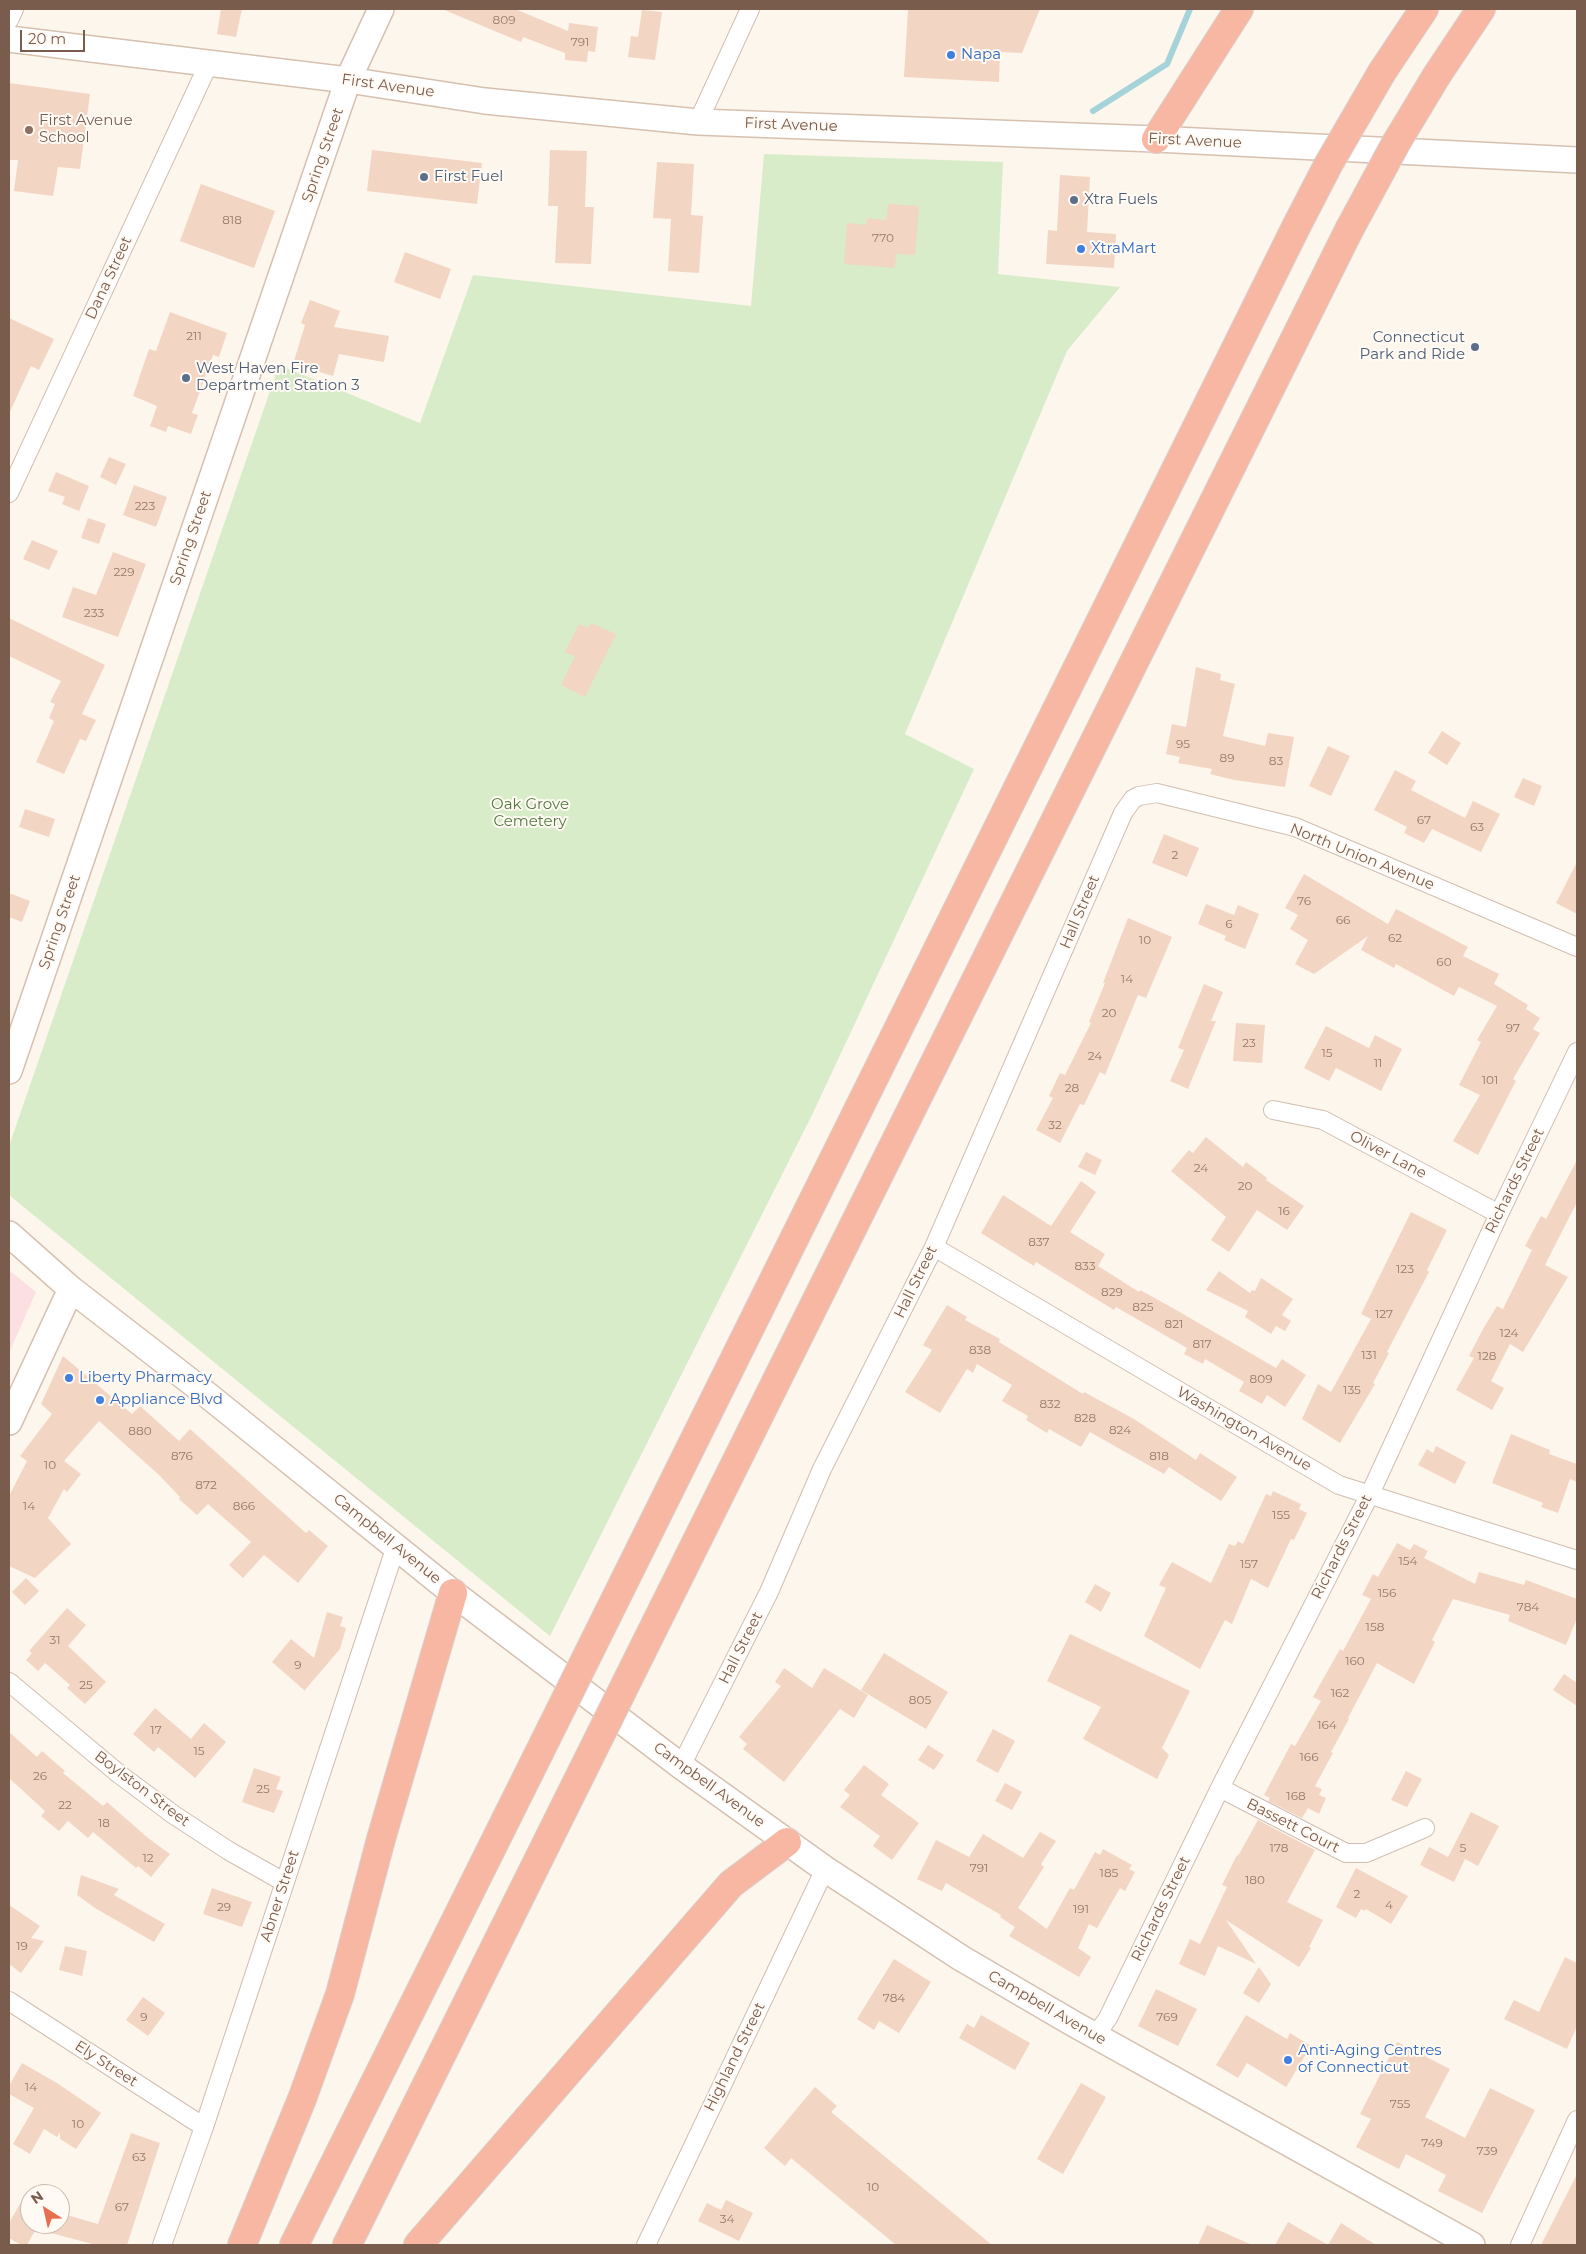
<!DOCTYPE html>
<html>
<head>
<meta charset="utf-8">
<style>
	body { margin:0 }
	#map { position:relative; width:1586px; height:2254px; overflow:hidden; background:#fdf6ec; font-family:Montserrat,sans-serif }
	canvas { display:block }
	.frame { position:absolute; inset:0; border:10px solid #7a5c4d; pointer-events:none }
	.north { position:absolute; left:20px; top:2184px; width:50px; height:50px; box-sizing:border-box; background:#fffaf3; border:1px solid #cabbb1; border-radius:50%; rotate:325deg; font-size:14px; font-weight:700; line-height:20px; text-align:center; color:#7a5c4d }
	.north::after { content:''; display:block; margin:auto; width:18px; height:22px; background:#e76f51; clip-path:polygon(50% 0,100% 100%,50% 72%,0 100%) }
	.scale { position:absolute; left:20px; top:30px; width:65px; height:22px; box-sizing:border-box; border:2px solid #7a5c4d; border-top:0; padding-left:6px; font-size:15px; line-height:18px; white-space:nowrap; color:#7a5c4d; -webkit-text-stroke:4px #fffaf3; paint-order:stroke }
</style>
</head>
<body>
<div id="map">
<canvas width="1586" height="2254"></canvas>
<div class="frame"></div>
<div class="north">N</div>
<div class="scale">20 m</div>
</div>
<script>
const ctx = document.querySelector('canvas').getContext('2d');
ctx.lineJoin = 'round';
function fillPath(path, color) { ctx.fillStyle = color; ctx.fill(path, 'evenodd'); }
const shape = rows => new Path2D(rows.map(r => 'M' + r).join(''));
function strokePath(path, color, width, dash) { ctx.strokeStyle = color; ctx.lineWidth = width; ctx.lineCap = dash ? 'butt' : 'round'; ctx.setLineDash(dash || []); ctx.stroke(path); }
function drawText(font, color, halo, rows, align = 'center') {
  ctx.font = font + ' Montserrat,sans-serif'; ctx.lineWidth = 4; ctx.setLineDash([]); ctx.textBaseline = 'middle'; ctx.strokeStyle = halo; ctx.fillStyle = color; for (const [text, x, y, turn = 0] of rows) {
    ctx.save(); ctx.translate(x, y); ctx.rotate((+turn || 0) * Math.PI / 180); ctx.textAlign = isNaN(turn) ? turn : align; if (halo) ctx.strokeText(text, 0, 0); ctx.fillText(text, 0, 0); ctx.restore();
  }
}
fillPath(shape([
	[9,1270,36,1292,9,1353]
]), '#fbdfe3');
fillPath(shape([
	[764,154,1003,162,998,274,1120,287,1067,351,905,734,974,769,812,1115,550,1636,9,1195,9,1146,279,365,420,423,473,275,751,306]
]), '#d8ecc9');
strokePath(shape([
	[1093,111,1167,64,1190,9]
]), '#a5d3da', 6);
fillPath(shape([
	[221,9,242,9,236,37,217,34],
	[442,9,515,9,568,31,569,23,598,27,595,52,588,51,587,62,565,60,565,53,523,37,521,42],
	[908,9,1040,9,1022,53,1000,52,999,82,904,77],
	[642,10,662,12,655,60,628,57,631,36,638,37],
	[9,83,90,94,80,169,58,167,53,196,14,191,18,160,9,160],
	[372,150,482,163,477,204,367,191],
	[550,150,587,151,585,207,594,207,591,264,555,263,558,206,548,206],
	[657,162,694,164,691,215,703,216,699,273,668,271,671,219,653,218],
	[1060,175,1090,177,1087,232,1116,234,1114,268,1046,264,1048,230,1057,231],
	[201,184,275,211,254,268,180,241],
	[888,204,919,206,915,255,896,254,895,268,844,264,847,223,866,225,867,218,886,220],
	[405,252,451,269,440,299,394,282],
	[310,300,340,311,334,327,389,336,384,362,339,354,333,376,293,364,305,325,301,323],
	[170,312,227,333,219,357,213,355,192,413,198,415,191,434,168,426,166,432,150,426,157,406,133,396,149,349,156,351],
	[9,318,54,339,39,370,31,366,9,414],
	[109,457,126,464,116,485,100,477],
	[56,472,89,486,79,511,62,504,65,497,48,491],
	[134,485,167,497,156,527,123,515],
	[88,518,106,524,99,544,81,538],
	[32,540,58,551,49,570,23,559],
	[113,552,146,564,118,637,62,617,73,587,96,595],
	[9,618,105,665,82,714,96,720,86,741,80,739,64,774,36,762,54,721,49,718,55,704,50,702,61,681,9,656],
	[591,623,616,634,585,697,561,685,575,656,565,652,579,624,588,628],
	[1196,667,1221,674,1220,680,1235,684,1223,736,1265,746,1268,733,1294,737,1285,787,1234,780,1210,774,1212,769,1178,763,1180,757,1166,754,1172,724,1186,727],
	[1442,731,1461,743,1447,765,1428,753],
	[1328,746,1350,756,1331,796,1309,786],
	[1395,770,1416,781,1411,790,1465,818,1473,801,1500,814,1481,852,1432,829,1424,843,1404,833,1407,827,1374,810],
	[1523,778,1542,786,1534,806,1514,797],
	[25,809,55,819,49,837,19,827],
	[1164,834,1199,848,1187,877,1152,863],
	[1577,862,1577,914,1556,903],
	[1304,874,1388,924,1396,909,1468,947,1463,956,1499,974,1494,984,1528,1005,1526,1009,1540,1018,1533,1029,1540,1033,1513,1079,1516,1081,1478,1155,1453,1141,1480,1095,1459,1085,1481,1042,1477,1040,1497,1006,1459,987,1454,996,1396,964,1394,968,1361,950,1368,936,1314,974,1295,964,1308,940,1290,929,1298,915,1285,908],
	[9,893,30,901,22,922,9,917],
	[1206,904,1234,915,1238,905,1259,914,1245,949,1224,940,1226,936,1198,924],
	[1128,918,1172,937,1146,998,1138,995,1105,1075,1100,1072,1084,1105,1080,1104,1060,1143,1036,1130,1053,1098,1049,1096,1060,1073,1065,1075,1091,1023,1089,1022,1105,983,1103,983],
	[1204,984,1223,992,1211,1021,1216,1021,1188,1089,1170,1081,1184,1050,1178,1048],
	[1236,1023,1265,1025,1262,1063,1233,1061],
	[1326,1026,1369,1048,1375,1035,1402,1049,1381,1091,1336,1068,1329,1081,1304,1068],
	[1206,1137,1243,1167,1246,1162,1267,1178,1266,1180,1304,1206,1287,1230,1257,1210,1229,1252,1211,1240,1226,1217,1171,1171,1189,1150,1193,1153],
	[1086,1152,1102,1160,1095,1175,1078,1167],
	[1577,1160,1577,1202,1545,1265,1568,1277,1523,1352,1510,1344,1491,1381,1504,1388,1492,1410,1456,1390,1474,1358,1469,1356,1483,1329,1497,1306,1503,1309,1532,1250,1525,1246,1541,1216,1546,1219],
	[1081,1181,1096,1192,1070,1232,1105,1254,1098,1266,1139,1292,1140,1290,1171,1307,1276,1368,1282,1359,1306,1375,1285,1407,1267,1395,1262,1404,1239,1391,1244,1382,1205,1359,1203,1364,1184,1354,1187,1348,1116,1307,1114,1310,1036,1262,1034,1266,981,1233,1003,1195,1051,1226],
	[1411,1212,1447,1230,1427,1270,1429,1272,1387,1352,1389,1353,1373,1383,1375,1384,1340,1443,1302,1419,1318,1384,1331,1392,1371,1319,1361,1314],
	[1219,1271,1250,1293,1252,1290,1255,1291,1261,1278,1293,1299,1282,1315,1291,1321,1285,1331,1276,1326,1271,1334,1245,1317,1248,1311,1206,1290],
	[947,1305,967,1317,965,1320,1000,1339,999,1342,1083,1394,1084,1392,1134,1419,1196,1460,1200,1453,1237,1477,1221,1501,1169,1467,1164,1474,1090,1432,1081,1447,1049,1429,1047,1433,1026,1420,1028,1416,1002,1401,1012,1385,977,1364,973,1373,967,1369,940,1413,905,1392,932,1350,923,1345],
	[63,1356,132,1414,140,1406,179,1441,190,1429,306,1533,309,1530,328,1546,298,1583,264,1555,243,1578,229,1565,251,1542,208,1504,197,1515,179,1499,180,1497,159,1475,99,1421,64,1461,81,1474,67,1492,64,1489,48,1518,71,1544,35,1578,9,1566,9,1496,27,1461,20,1456,52,1414,41,1404],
	[1511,1434,1550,1450,1549,1454,1577,1464,1577,1482,1570,1479,1558,1513,1541,1507,1543,1503,1492,1483],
	[1436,1446,1466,1462,1455,1484,1418,1465,1427,1449,1433,1453],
	[1273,1491,1301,1504,1299,1509,1307,1513,1294,1540,1291,1539,1268,1588,1251,1579,1232,1624,1225,1620,1200,1669,1144,1636,1166,1588,1159,1585,1172,1562,1211,1583,1229,1544,1235,1546,1238,1541,1243,1544,1266,1494,1271,1496],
	[1397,1543,1410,1550,1414,1544,1428,1551,1424,1558,1475,1584,1479,1572,1524,1585,1526,1580,1577,1599,1577,1618,1566,1645,1508,1621,1510,1615,1453,1599,1432,1640,1435,1642,1414,1684,1377,1663,1348,1718,1349,1719,1331,1752,1333,1753,1315,1786,1322,1789,1319,1795,1326,1798,1319,1814,1308,1808,1302,1818,1268,1801,1270,1798,1264,1795,1291,1744,1295,1746,1321,1701,1313,1697,1340,1649,1343,1651,1371,1599,1362,1595,1373,1574,1378,1577],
	[26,1578,39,1591,25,1605,12,1592],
	[1095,1584,1111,1593,1101,1612,1085,1602],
	[67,1608,86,1625,68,1646,106,1682,85,1704,67,1688,70,1685,45,1663,38,1671,26,1660,32,1653,29,1651],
	[327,1612,343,1617,340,1626,346,1628,340,1649,304,1691,304,1690,272,1662,291,1639,314,1658],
	[1070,1634,1190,1691,1162,1748,1169,1755,1157,1779,1083,1739,1101,1707,1047,1681],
	[884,1653,948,1692,926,1729,861,1690],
	[784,1668,812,1688,824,1668,868,1695,854,1718,840,1709,784,1782,743,1749,747,1744,739,1737,781,1686,775,1682],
	[1564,1674,1577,1683,1577,1706,1553,1690],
	[155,1708,191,1739,204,1723,226,1742,195,1778,158,1747,154,1752,133,1734],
	[993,1729,1015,1741,998,1773,976,1761],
	[9,1732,37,1757,42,1751,65,1771,63,1773,103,1806,107,1802,148,1838,170,1854,151,1877,138,1866,136,1868,93,1832,88,1838,68,1821,59,1831,41,1816,45,1811,9,1778],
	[928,1745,944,1755,934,1770,918,1760],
	[864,1765,889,1784,881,1795,919,1823,892,1860,873,1846,880,1836,840,1807,850,1795,844,1790],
	[254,1768,281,1777,276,1789,283,1791,274,1813,242,1802],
	[1406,1771,1422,1779,1407,1807,1391,1800],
	[1005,1783,1022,1792,1012,1810,995,1801],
	[1471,1812,1499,1826,1478,1866,1465,1859,1454,1882,1420,1865,1429,1847,1448,1857],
	[1258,1820,1315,1850,1287,1902,1323,1920,1309,1947,1311,1948,1299,1967,1226,1920,1256,1964,1218,1946,1205,1976,1179,1964,1190,1939,1200,1944,1227,1887,1222,1885,1237,1855,1238,1856],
	[1040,1832,1056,1841,1041,1864,1044,1867,1018,1908,1047,1929,1070,1888,1074,1890,1095,1852,1100,1855,1103,1849,1132,1865,1129,1869,1135,1872,1125,1891,1120,1888,1097,1928,1089,1924,1078,1948,1091,1957,1079,1977,1009,1936,1015,1927,1000,1917,1001,1915,946,1883,942,1891,917,1879,936,1840,969,1857,983,1834,1023,1858],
	[1356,1868,1408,1896,1391,1924,1366,1909,1365,1911,1361,1909,1356,1918,1336,1907],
	[81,1875,119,1889,114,1895,165,1924,154,1942,95,1908,77,1895],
	[212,1888,252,1902,242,1927,203,1914],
	[9,1905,40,1926,31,1938,44,1941,21,1973,9,1964],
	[65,1946,87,1951,82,1976,59,1970],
	[1565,1957,1577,1963,1577,2026,1567,2049,1504,2019,1514,2000,1539,2012],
	[894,1959,931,1982,899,2033,879,2021,874,2030,857,2019],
	[1259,1967,1271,1984,1259,2003,1243,1993],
	[1156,1989,1197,2009,1178,2046,1138,2026],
	[143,1997,165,2013,148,2036,126,2020],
	[981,2015,1030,2043,1015,2070,959,2038,967,2024,974,2028],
	[1246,2015,1287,2039,1290,2033,1311,2046,1286,2087,1247,2063,1238,2078,1216,2065],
	[1397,2042,1450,2069,1425,2117,1465,2138,1490,2088,1535,2110,1482,2213,1438,2191,1446,2175,1406,2154,1399,2169,1356,2147,1371,2119,1360,2114],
	[22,2063,57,2083,101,2113,76,2149,60,2139,60,2132,57,2137,44,2129,30,2154,13,2144,34,2108,9,2094,9,2086],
	[1081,2083,1106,2097,1063,2174,1037,2159],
	[815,2087,837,2106,831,2112,992,2245,896,2245,791,2158,785,2166,764,2148],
	[131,2133,160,2143,127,2245,96,2245,36,2229,27,2245,21,2245,9,2238,9,2223,21,2202,30,2207,30,2224,60,2225,60,2213,98,2224],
	[1577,2174,1577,2245,1541,2245],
	[726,2200,753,2213,739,2241,698,2221,707,2203,721,2210],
	[1288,2222,1328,2245,1341,2223,1376,2245,1275,2245],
	[1207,2225,1252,2245,1198,2245]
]), '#f3d5c3');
const street = shape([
	[9,20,14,9],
	[698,122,750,9],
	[9,493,209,63],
	[1273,1110,1323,1120,1499,1214],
	[934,1247,1339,1485,1577,1560],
	[9,1682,119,1774,174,1815,229,1851,284,1882],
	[681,1766,769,1592,822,1469,934,1247,1123,813,1133,799,1139,796,1157,793,1295,827,1577,947],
	[1220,1788,1346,1853,1366,1853,1425,1828],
	[9,2001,204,2127],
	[1095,2036,1108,2018,1220,1788,1370,1494,1499,1214,1577,1052],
	[162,2245,204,2127,396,1546],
	[646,2245,825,1869],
	[1520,2245,1577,2120]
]);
const secondary = shape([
	[9,39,348,80,485,101,698,122,1156,139,1577,160],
	[9,1071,348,80,381,9],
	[9,1234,71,1289,195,1385,453,1593,681,1766,825,1869,961,1958,1074,2024,1472,2245],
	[9,1422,71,1289]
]);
const highway = shape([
	[1382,72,1424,9],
	[1437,75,1481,9],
	[1156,139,1239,9],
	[607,1616,1296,227],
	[646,1643,1349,230],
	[242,2245,302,2099,340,1994,381,1839,453,1593],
	[294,2245,539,1753],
	[347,2245,576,1784],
	[418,2245,731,1884,787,1842]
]);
strokePath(street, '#d1beb0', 20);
strokePath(secondary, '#d6c0b0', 28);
strokePath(highway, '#dad1cd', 30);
strokePath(street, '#fff', 18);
strokePath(secondary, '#fff', 25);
strokePath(highway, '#f7b7a3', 28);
const highwayBridge = shape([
	[1296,227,1328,165,1382,72],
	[1349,230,1396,143,1437,75],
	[539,1753,607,1616],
	[576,1784,646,1643]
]);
strokePath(highwayBridge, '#dad1cd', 30, []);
strokePath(highwayBridge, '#f7b7a3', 28);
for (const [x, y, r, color] of [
	[951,55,5,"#3f7fe0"],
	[29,130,5,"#8d6e63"],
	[424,177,5,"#5c6f8a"],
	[1074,200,5,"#5c6f8a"],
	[1081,249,5,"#3f7fe0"],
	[1475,347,5,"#5c6f8a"],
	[186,378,5,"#5c6f8a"],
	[69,1378,5,"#3f7fe0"],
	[100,1400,5,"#3f7fe0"],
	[1288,2060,5,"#3f7fe0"]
]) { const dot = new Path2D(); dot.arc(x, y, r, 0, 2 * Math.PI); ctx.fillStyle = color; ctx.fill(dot); strokePath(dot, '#fffaf3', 2); }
drawText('12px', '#987a6a', null, [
	["809",504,20],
	["791",580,42],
	["818",232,220],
	["770",883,238],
	["211",194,336],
	["223",145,506],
	["229",124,572],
	["233",94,613],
	["95",1183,744],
	["89",1227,758],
	["83",1276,761],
	["67",1424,820],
	["63",1477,827],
	["2",1175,855],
	["76",1304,901],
	["66",1343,920],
	["6",1229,924],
	["62",1395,938],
	["10",1145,940],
	["60",1444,962],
	["14",1127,979],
	["20",1109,1013],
	["97",1513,1028],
	["23",1249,1043],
	["15",1327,1053],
	["24",1095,1056],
	["11",1378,1063],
	["101",1490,1080],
	["28",1072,1088],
	["32",1055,1125],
	["24",1201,1168],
	["20",1245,1186],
	["16",1284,1211],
	["837",1039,1242],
	["833",1085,1266],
	["123",1405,1269],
	["829",1112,1292],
	["825",1143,1307],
	["127",1384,1314],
	["821",1174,1324],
	["124",1509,1333],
	["817",1202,1344],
	["838",980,1350],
	["131",1369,1355],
	["128",1487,1356],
	["809",1261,1379],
	["135",1352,1390],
	["832",1050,1404],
	["828",1085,1418],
	["824",1120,1430],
	["880",140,1431],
	["876",182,1456],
	["818",1159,1456],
	["10",50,1465],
	["872",206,1485],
	["14",29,1506],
	["866",244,1506],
	["155",1281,1515],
	["154",1408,1561],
	["157",1249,1564],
	["156",1387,1593],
	["784",1528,1607],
	["158",1375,1627],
	["31",55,1640],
	["160",1355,1661],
	["9",298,1665],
	["25",86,1685],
	["162",1340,1693],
	["805",920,1700],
	["164",1327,1725],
	["17",156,1730],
	["15",199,1751],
	["166",1309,1757],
	["26",40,1776],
	["25",263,1789],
	["168",1296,1796],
	["22",65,1805],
	["18",104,1823],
	["178",1279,1848],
	["5",1463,1848],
	["12",148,1858],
	["791",979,1868],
	["185",1109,1873],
	["180",1255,1880],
	["2",1357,1894],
	["4",1389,1905],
	["29",224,1907],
	["191",1081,1909],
	["19",22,1946],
	["784",894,1998],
	["9",144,2017],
	["769",1167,2017],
	["14",31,2087],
	["755",1400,2104],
	["10",78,2124],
	["749",1432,2143],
	["739",1487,2151],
	["63",139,2157],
	["10",873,2187],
	["67",122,2207],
	["34",727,2219]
]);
drawText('15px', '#366cbe', '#fffaf3', [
	["Napa",961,55],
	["XtraMart",1091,249],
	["Liberty Pharmacy",79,1378],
	["Appliance Blvd",110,1400],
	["Anti-Aging Centres",1298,2051],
	["of Connecticut",1298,2068]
], 'left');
drawText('15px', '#7a5c4d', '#fffaf3', [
	["First Avenue",388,86,8],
	["First Avenue",791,125,2],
	["First Avenue",1195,141,3],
	["Spring Street",323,155,-71],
	["Dana Street",109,278,-65],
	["Spring Street",191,538,-71],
	["North Union Avenue",1362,857,22],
	["Hall Street",1080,912,-67],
	["Spring Street",60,922,-71],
	["Oliver Lane",1388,1155,28],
	["Richards Street",1515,1181,-64],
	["Hall Street",916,1282,-64],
	["Washington Avenue",1244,1429,30],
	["Campbell Avenue",387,1539,39],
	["Richards Street",1342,1547,-63],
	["Hall Street",741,1648,-63],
	["Campbell Avenue",709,1785,36],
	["Boylston Street",142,1789,37],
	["Bassett Court",1293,1826,27],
	["Abner Street",280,1896,-72],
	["Richards Street",1161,1909,-64],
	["Campbell Avenue",1047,2008,30],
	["Highland Street",735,2057,-64],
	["Ely Street",106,2064,33]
]);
drawText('15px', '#785e54', '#fffaf3', [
	["First Avenue",39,121],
	["School",39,138]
], 'left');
drawText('15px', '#4e5e75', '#fffaf3', [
	["First Fuel",434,177],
	["Xtra Fuels",1084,200],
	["Connecticut",1465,338,"right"],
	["Park and Ride",1465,355,"right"],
	["West Haven Fire",196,369],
	["Department Station 3",196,386]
], 'left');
drawText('15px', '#537a41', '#fffaf3', [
	["Oak Grove",530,805],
	["Cemetery",530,822]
]);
</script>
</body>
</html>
